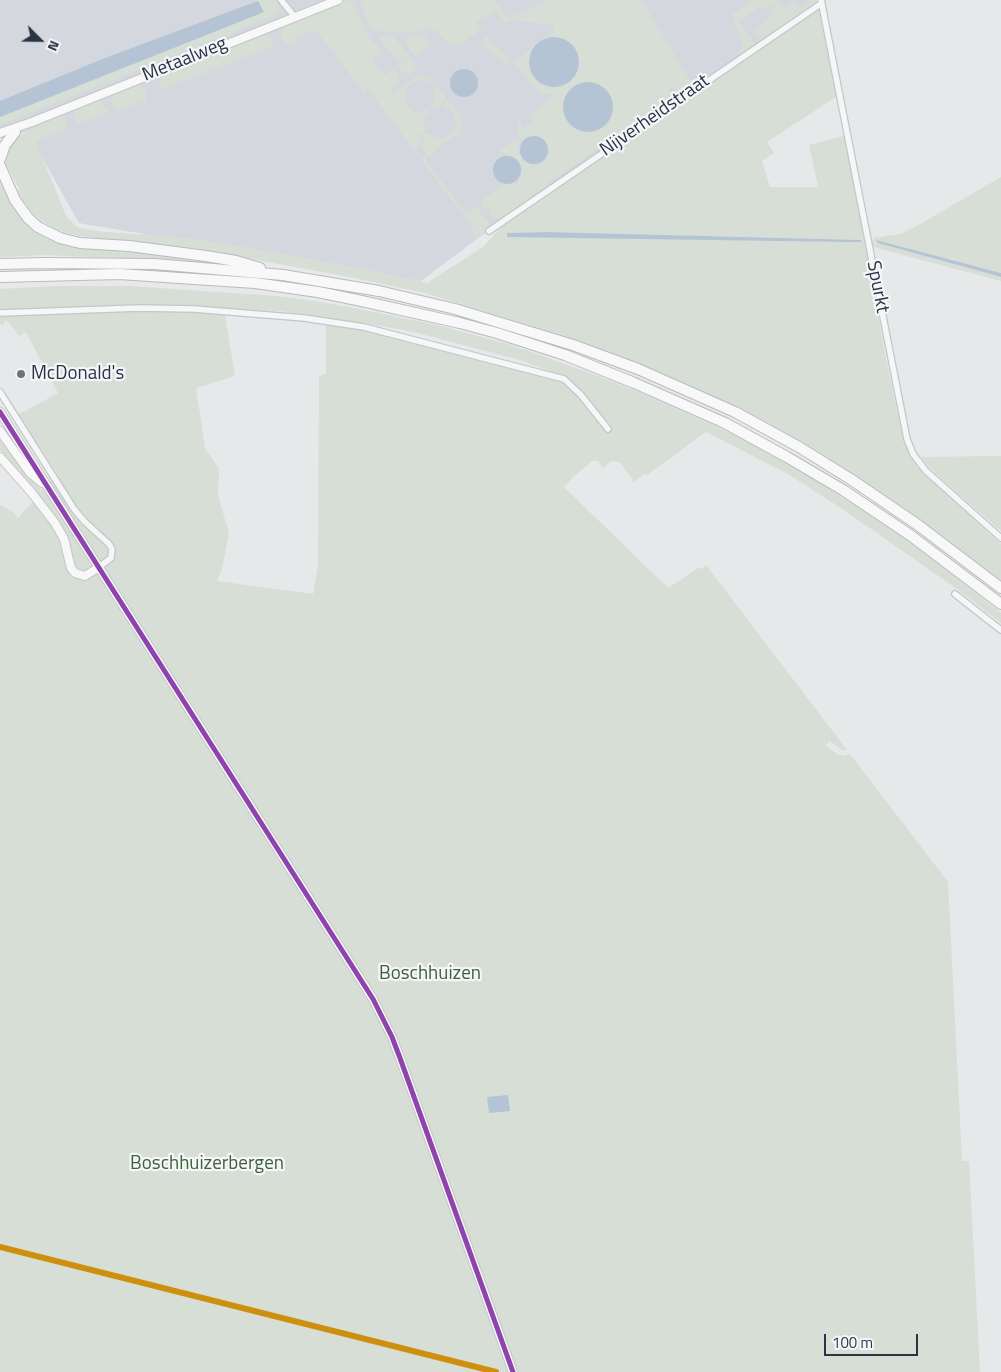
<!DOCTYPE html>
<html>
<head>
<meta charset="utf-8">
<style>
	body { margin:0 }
	#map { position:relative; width:1001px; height:1372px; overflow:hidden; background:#e6e8ea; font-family:"Titillium Web",sans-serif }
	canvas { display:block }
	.north { position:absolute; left:15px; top:15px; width:50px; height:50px; -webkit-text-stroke:4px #f4f6f9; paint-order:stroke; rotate:113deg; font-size:14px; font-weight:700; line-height:20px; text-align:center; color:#2b3445 }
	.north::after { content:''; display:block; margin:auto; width:18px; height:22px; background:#2b3445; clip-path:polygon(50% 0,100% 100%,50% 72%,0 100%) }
	.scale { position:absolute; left:824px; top:1334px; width:94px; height:22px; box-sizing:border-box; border:2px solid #2b3445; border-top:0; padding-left:6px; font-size:15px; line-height:18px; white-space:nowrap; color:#2b3445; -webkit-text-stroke:4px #f4f6f9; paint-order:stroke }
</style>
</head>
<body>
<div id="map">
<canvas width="1001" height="1372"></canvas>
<div class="north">N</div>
<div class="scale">100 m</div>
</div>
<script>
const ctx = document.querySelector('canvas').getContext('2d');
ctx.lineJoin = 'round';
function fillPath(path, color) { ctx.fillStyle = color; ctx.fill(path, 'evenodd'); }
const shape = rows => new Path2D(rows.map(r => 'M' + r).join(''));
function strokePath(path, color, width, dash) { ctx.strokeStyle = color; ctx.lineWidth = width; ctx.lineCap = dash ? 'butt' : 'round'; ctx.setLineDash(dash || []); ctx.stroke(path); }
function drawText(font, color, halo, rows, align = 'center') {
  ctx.font = font + ' "Titillium Web",sans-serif'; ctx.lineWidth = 4.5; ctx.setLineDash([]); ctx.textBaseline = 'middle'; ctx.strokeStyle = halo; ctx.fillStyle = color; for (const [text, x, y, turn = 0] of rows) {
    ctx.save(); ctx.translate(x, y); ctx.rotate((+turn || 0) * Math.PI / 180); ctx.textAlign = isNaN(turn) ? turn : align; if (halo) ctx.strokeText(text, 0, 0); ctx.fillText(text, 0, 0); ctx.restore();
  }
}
fillPath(shape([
	[0,0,816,0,817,6,481,236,421,281,79,223,28,132,0,138]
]), '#d4d7dd');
fillPath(shape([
	[257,0,278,0,280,12,267,19,0,125,0,117,264,12],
	[344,0,352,2,354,5,364,27,371,39,382,51,372,60,385,75,394,68,399,75,398,83,390,88,394,93,397,92,396,90,419,75,429,77,434,82,431,84,423,80,416,81,410,84,405,95,406,104,416,113,419,113,429,108,430,110,424,120,426,131,419,136,424,141,416,148,423,157,427,154,421,145,425,141,423,135,428,133,435,137,445,138,454,131,456,125,455,115,449,109,443,107,444,104,448,100,460,116,462,125,459,134,462,137,460,138,456,135,425,159,466,213,477,206,482,213,480,216,483,215,488,220,490,228,477,239,470,231,473,228,368,89,364,93,316,30,295,38,297,43,288,45,283,43,280,34,284,25],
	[360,0,494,0,509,18,549,0,642,0,693,85,679,95,673,86,668,89,673,98,557,177,500,221,491,216,488,213,491,210,489,208,485,210,480,202,502,185,517,183,521,177,522,167,516,158,501,153,499,155,501,149,517,139,520,142,518,152,522,160,530,165,543,163,548,152,546,143,542,138,534,135,521,139,518,136,517,118,524,129,533,122,529,116,554,95,552,93,541,96,514,63,504,63,490,50,488,51,485,46,483,47,481,43,485,35,482,32,477,32,460,45,453,45,446,42,436,30,434,31,431,28,421,31,404,32,376,31,370,27,365,15,360,2],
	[496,11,506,24,512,20,551,25,555,30,512,63,503,51,501,52,494,42,492,43,476,23,481,19,482,21],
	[752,0,779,0,768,9,766,7,764,9,761,6,739,21,756,44,741,54,740,50,743,47,731,15],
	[809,0,817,0,813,5,761,41,753,31,769,19,767,15,771,12,770,10,780,2,784,8,794,1,799,8,809,2],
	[819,9,836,97,767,142,774,153,762,161,770,187,818,187,809,145,844,136,865,239,885,354,898,415,910,457,915,464,941,490,1001,544,1001,581,932,529,857,478,637,365,564,336,425,293,345,276,207,251,81,236,55,230,33,214,22,200,18,191,19,188,6,165,5,158,7,148,14,139,60,114,66,117,68,128,36,142,66,216,78,228,105,232,178,237,229,244,361,268,427,283,483,247,502,226,565,182],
	[548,232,860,240,845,242,507,236,508,233],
	[265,33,270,36,274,46,162,90,160,87,159,84,161,74],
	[392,35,410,56,400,63,378,38,381,36],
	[408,35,428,35,428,36,425,39,428,43,433,40,426,47,427,48,415,56,405,41],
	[411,57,417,69,409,73,402,71,397,66],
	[138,83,144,89,146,94,146,100,121,110,115,108,112,101,114,93],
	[436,85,447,98,441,103,441,106,431,109,430,107,436,96,433,87],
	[99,99,109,112,77,125,74,118,75,108],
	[0,171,41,232,249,266,145,259,43,255,0,257],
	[1001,177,1001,273,876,240,878,243,1001,277,1001,281,877,248,871,244,874,238,900,234,917,226],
	[58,286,129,286,275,296,314,301,359,309,437,325,508,344,540,355,617,383,702,420,741,438,815,480,878,519,922,551,1001,613,1001,623,960,591,838,506,786,473,706,432,647,475,645,473,634,482,620,462,611,461,603,468,598,461,592,461,573,477,564,487,668,588,700,567,702,569,706,565,847,750,842,750,829,741,826,746,837,754,843,756,850,754,948,882,962,1161,969,1161,980,1372,0,1372,0,505,13,512,18,518,38,496,0,450,0,437,42,491,57,473,18,415,58,393,26,332,19,336,9,323,5,320,3,325,0,324,0,315,10,314,4,310,0,310,0,289],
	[224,309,280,311,360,323,359,330,326,325,326,374,319,376,318,565,313,594,217,581,222,569,229,533,218,496,219,469,205,448,196,388,235,376],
	[364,323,414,332,520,360,557,374,544,373],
	[1001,456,1001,531,934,472,921,457]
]), '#d6ded6');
fillPath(shape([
	[258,1,264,12,0,117,0,101,105,58],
	'529 62a25 25 0 1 1 50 0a25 25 0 1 1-50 0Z',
	'450 83a14 14 0 1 1 28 0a14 14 0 1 1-28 0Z',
	'563 107a25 25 0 1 1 50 0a25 25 0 1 1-50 0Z',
	'520 150a14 14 0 1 1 28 0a14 14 0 1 1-28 0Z',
	'493 170a14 14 0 1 1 28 0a14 14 0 1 1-28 0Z',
	[548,232,860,240,861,240,861,242,845,242,507,237,507,233],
	[876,240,1001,273,1001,277,878,243],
	[508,1095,510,1111,489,1113,487,1097]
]), '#b4c4d5');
const street = shape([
	[281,0,295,17],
	[821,0,907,439,913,454,926,471,1001,538],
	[489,231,822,3],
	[0,313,139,308,194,309,304,318,364,327,564,379,581,395,608,429],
	[0,392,74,509,85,522,109,544,112,549,111,558,99,567],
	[955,594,1001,630]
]);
const secondary = shape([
	[0,133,32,122,338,0],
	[0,412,373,999,392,1037,400,1058,513,1372],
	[0,431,30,473,42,483],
	[0,457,31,492,55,523,64,539,71,568,75,573,85,576,99,567]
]);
const highway = shape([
	[0,159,5,145,15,132],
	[0,166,15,200,28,218,38,227,60,238,80,243,129,246,206,256,236,261,260,268],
	[0,264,45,263,155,264,283,275,379,291,455,309,573,345,638,369,735,412,799,447,852,480,918,525,1001,588],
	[0,277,119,274,255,283,318,292,357,300,460,323,497,333,565,355,632,382,725,423,787,457,843,490,910,535,1001,604]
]);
strokePath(street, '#c4c6c8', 8);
strokePath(secondary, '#c4c6c8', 10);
strokePath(highway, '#b8bbbf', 12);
strokePath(street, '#f5f6f7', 5.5);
strokePath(secondary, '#f8f8f8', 8);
strokePath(highway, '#f8f8f8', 10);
strokePath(shape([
	[0,412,373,999,392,1037,400,1058,513,1372]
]), '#8e44ad', 5);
strokePath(shape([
	[0,1247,496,1372]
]), '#ce8f0e', 6);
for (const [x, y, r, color] of [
	[21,374,5,"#6c737f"]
]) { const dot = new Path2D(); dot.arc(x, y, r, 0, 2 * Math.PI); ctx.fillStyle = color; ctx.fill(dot); strokePath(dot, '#f4f6f9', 2); }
drawText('19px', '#2b3445', '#f4f6f9', [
	["Metaalweg",185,60,-22],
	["Nijverheidstraat",655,116,-35],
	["Spurkt",877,287,79]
]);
drawText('19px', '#2b3445', '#f4f6f9', [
	["McDonald's",31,374]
], 'left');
drawText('19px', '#3f6138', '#f4f6f9', [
	["Boschhuizen",430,974],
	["Boschhuizerbergen",207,1164]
]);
</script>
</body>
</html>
